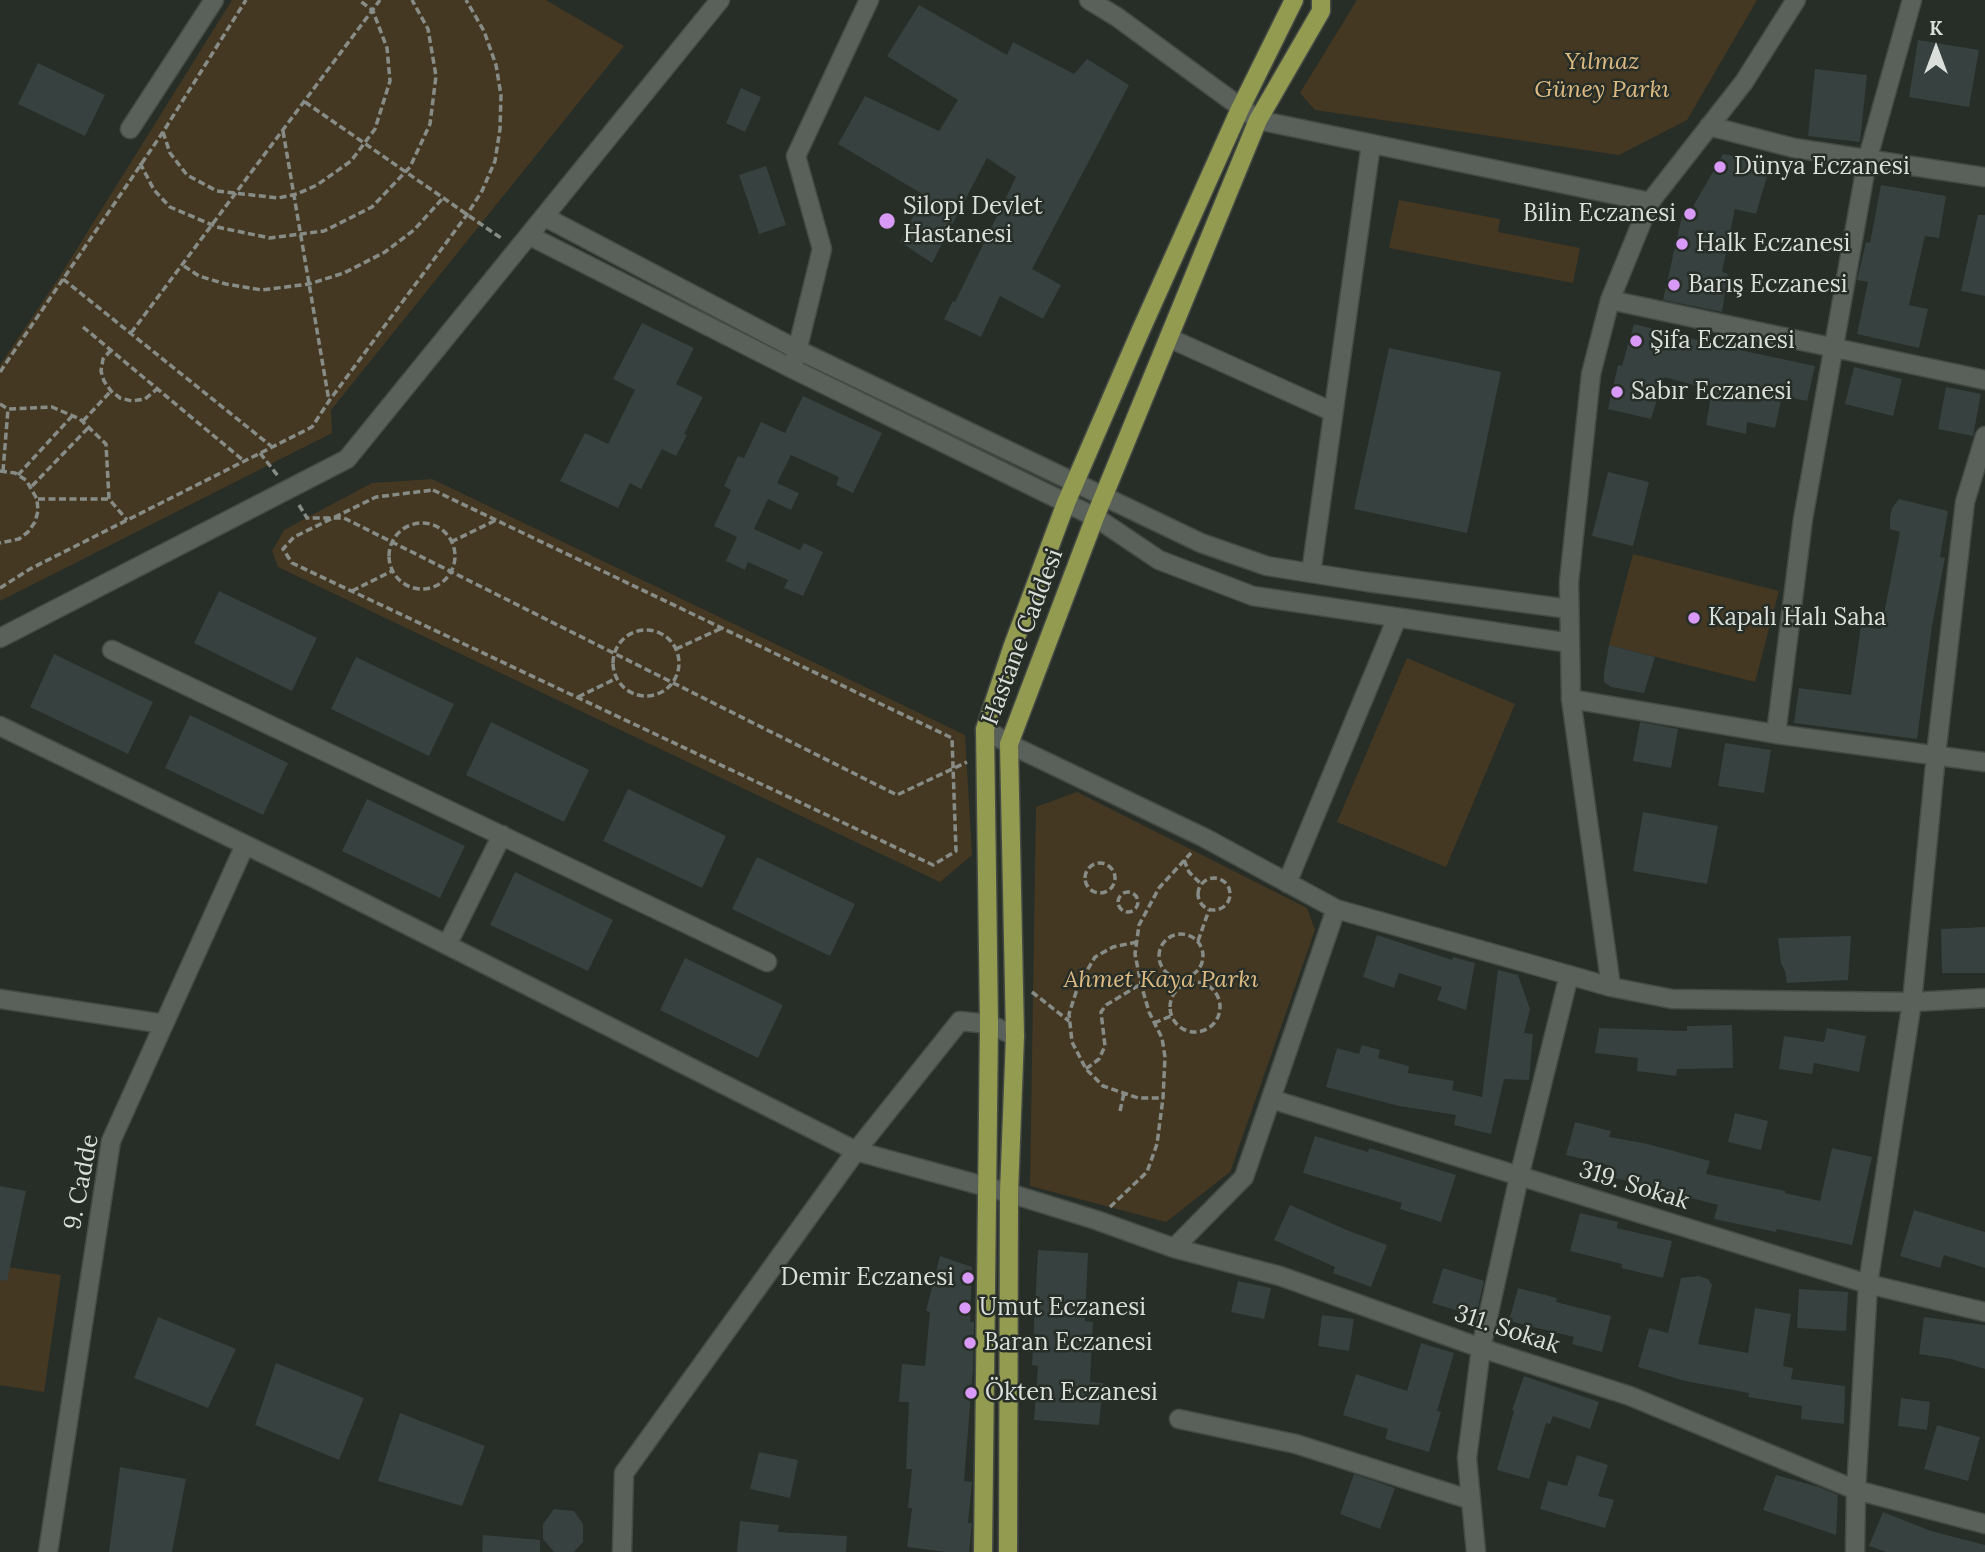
<!DOCTYPE html>
<html>
<head>
<meta charset="utf-8">
<style>
	body { margin:0 }
	#map { position:relative; width:1985px; height:1552px; overflow:hidden; background:#272d27; font-family:Lora,serif }
	canvas { display:block }
	.north { position:absolute; left:1901px; top:14px; width:70px; height:70px; -webkit-text-stroke:5px #272d27; paint-order:stroke; rotate:0deg; font-size:19px; font-weight:700; line-height:28px; text-align:center; color:#dbdfdb }
	.north::after { content:''; display:block; margin:auto; width:24px; height:32px; background:#dbdfdb; clip-path:polygon(50% 0,100% 100%,50% 72%,0 100%) }
</style>
</head>
<body>
<div id="map">
<canvas width="1985" height="1552"></canvas>
<div class="north">K</div>
</div>
<script>
const ctx = document.querySelector('canvas').getContext('2d');
ctx.lineJoin = 'round';
function fillPath(path, color) { ctx.fillStyle = color; ctx.fill(path, 'evenodd'); }
const shape = rows => new Path2D(rows.map(r => 'M' + r).join(''));
function strokePath(path, color, width, dash) { ctx.strokeStyle = color; ctx.lineWidth = width; ctx.lineCap = dash ? 'butt' : 'round'; ctx.setLineDash(dash || []); ctx.stroke(path); }
function drawText(font, color, halo, rows, align = 'center') {
  ctx.font = font + ' Lora,serif'; ctx.lineWidth = 5; ctx.setLineDash([]); ctx.textBaseline = 'middle'; ctx.strokeStyle = halo; ctx.fillStyle = color; for (const [text, x, y, turn = 0] of rows) {
    ctx.save(); ctx.translate(x, y); ctx.rotate((+turn || 0) * Math.PI / 180); ctx.textAlign = isNaN(turn) ? turn : align; if (halo) ctx.strokeText(text, 0, 0); ctx.fillText(text, 0, 0); ctx.restore();
  }
}
fillPath(shape([
	[232,0,546,0,624,46,331,410,332,433,0,601,0,365,60,276],
	[1357,0,1757,0,1687,120,1619,155,1315,110,1300,93],
	[1399,200,1500,219,1498,232,1580,248,1573,283,1389,248],
	[432,479,965,735,972,855,940,882,278,567,272,551,284,530,372,483],
	[1633,554,1779,591,1755,682,1609,645],
	[1407,658,1515,704,1446,867,1337,822],
	[1077,792,1307,908,1315,930,1230,1172,1166,1222,1030,1186,1036,807],
	[0,1266,61,1275,44,1392,0,1385]
]), '#453822');
fillPath(shape([
	[919,5,1007,55,1013,42,1074,74,1087,59,1129,85,1032,269,1061,285,1043,319,1000,296,981,337,944,319,953,301,955,302,1016,177,987,158,932,263,900,242,924,195,838,144,865,96,939,131,958,100,887,56],
	[1918,40,1979,50,1969,107,1909,97],
	[38,63,105,95,85,136,18,104],
	[1815,69,1867,75,1860,142,1808,136],
	[741,88,761,97,745,132,726,123],
	[1723,154,1771,163,1756,214,1735,209,1722,272,1728,274,1722,312,1663,300,1682,216,1687,217],
	[766,166,786,225,759,234,739,175],
	[1881,185,1946,196,1939,238,1925,236,1909,305,1928,309,1919,348,1857,334,1868,282,1857,280,1866,242,1870,243],
	[1978,215,1985,215,1985,296,1961,291],
	[642,323,694,348,676,384,703,397,684,434,687,435,676,456,662,449,641,489,630,483,618,508,560,481,585,433,608,444,635,390,613,379],
	[1634,324,1721,346,1815,366,1807,401,1782,396,1775,428,1747,422,1746,434,1706,425,1712,390,1664,377,1651,419,1608,409,1618,365,1622,366],
	[1389,348,1501,372,1467,533,1354,509],
	[1854,367,1902,379,1893,416,1845,404],
	[1946,387,1981,394,1973,436,1938,429],
	[803,396,882,433,853,493,836,485,839,477,791,455,777,483,799,493,791,510,768,499,754,529,800,550,804,543,823,552,803,596,784,588,788,580,748,562,745,570,726,561,737,537,714,526,731,490,724,486,738,456,744,458,761,422,785,433],
	[1608,472,1649,482,1633,546,1592,536],
	[1899,499,1948,511,1940,557,1945,558,1932,626,1917,739,1794,723,1799,688,1851,695,1861,626,1881,629,1900,532,1890,529,1890,517,1892,508],
	[219,591,317,638,292,691,194,643],
	[1609,645,1655,657,1644,693,1611,687,1604,682,1604,673],
	[54,654,153,702,128,754,30,707],
	[356,657,454,704,429,756,331,709],
	[190,715,288,763,263,815,165,768],
	[491,722,589,770,564,822,466,775],
	[1640,722,1678,729,1671,768,1633,761],
	[1725,743,1771,750,1764,793,1718,786],
	[628,789,726,836,702,888,603,841],
	[367,799,465,846,440,898,342,851],
	[1643,812,1718,826,1707,884,1633,871],
	[757,857,855,904,830,956,732,909],
	[515,872,613,920,588,971,490,925],
	[1985,927,1985,973,1942,973,1941,929],
	[1377,935,1452,960,1453,957,1475,963,1466,1010,1437,1000,1442,987,1399,973,1394,988,1363,977],
	[1851,936,1848,980,1787,983,1785,971,1781,963,1778,938],
	[685,958,783,1005,758,1058,660,1010],
	[1498,970,1518,975,1530,1009,1524,1033,1533,1034,1529,1080,1504,1079,1491,1134,1454,1125,1456,1115,1399,1106,1326,1087,1337,1048,1359,1054,1362,1045,1380,1050,1378,1058,1409,1066,1408,1073,1454,1081,1452,1090,1482,1097],
	[1732,1025,1733,1068,1677,1069,1676,1076,1637,1071,1638,1058,1595,1053,1599,1028,1687,1031,1687,1026],
	[1827,1028,1866,1036,1859,1072,1814,1063,1812,1074,1779,1069,1784,1036,1824,1042],
	[1735,1113,1768,1121,1761,1150,1728,1142],
	[1575,1122,1611,1131,1609,1137,1648,1144,1710,1161,1706,1174,1785,1191,1785,1193,1820,1201,1832,1148,1872,1157,1852,1245,1777,1229,1776,1232,1714,1219,1718,1205,1657,1189,1657,1186,1606,1177,1608,1165,1566,1155],
	[1315,1136,1368,1152,1369,1148,1456,1175,1441,1222,1400,1209,1402,1203,1303,1173],
	[0,1186,26,1191,7,1281,0,1280],
	[1290,1205,1349,1231,1387,1245,1371,1287,1333,1273,1335,1267,1274,1240],
	[1914,1210,1985,1232,1985,1268,1944,1255,1940,1268,1900,1256],
	[1580,1213,1618,1222,1617,1228,1672,1241,1663,1278,1621,1268,1622,1264,1570,1251],
	[1038,1250,1088,1253,1085,1321,1093,1322,1090,1382,1103,1383,1099,1425,1034,1420,1038,1366,1032,1365],
	[940,1256,972,1267,970,1322,974,1322,973,1369,964,1481,972,1482,968,1523,972,1523,969,1552,946,1552,907,1547,912,1508,908,1508,912,1469,906,1469,909,1402,899,1402,902,1364,925,1366,930,1312,926,1311],
	[1443,1268,1484,1281,1476,1316,1432,1303],
	[1699,1276,1708,1279,1712,1285,1698,1344,1748,1353,1755,1308,1791,1314,1783,1366,1793,1368,1791,1379,1845,1386,1844,1424,1801,1419,1802,1406,1748,1397,1749,1393,1685,1381,1638,1367,1649,1328,1668,1333,1681,1278],
	[1238,1281,1271,1288,1264,1319,1231,1312],
	[1518,1288,1557,1298,1556,1302,1611,1316,1602,1352,1572,1344,1574,1337,1509,1321],
	[1799,1289,1848,1292,1846,1331,1797,1328],
	[1322,1315,1354,1319,1349,1351,1318,1346],
	[158,1317,236,1349,208,1408,134,1378],
	[1924,1317,1985,1325,1985,1369,1951,1359,1919,1354],
	[1421,1343,1454,1353,1437,1411,1441,1412,1429,1452,1385,1439,1388,1429,1343,1415,1356,1374,1407,1391],
	[276,1363,364,1398,339,1460,255,1425],
	[1524,1376,1599,1402,1590,1429,1553,1416,1550,1424,1546,1423,1529,1479,1497,1470,1514,1411,1512,1410],
	[1901,1398,1930,1402,1927,1430,1898,1426],
	[400,1413,485,1446,462,1506,378,1481],
	[1937,1425,1980,1437,1968,1481,1924,1469],
	[759,1452,798,1460,790,1498,750,1489],
	[1577,1455,1608,1465,1598,1496,1614,1500,1605,1528,1540,1509,1548,1481,1567,1486],
	[120,1467,186,1479,172,1552,109,1552],
	[1354,1474,1395,1488,1380,1529,1340,1514],
	[1776,1475,1819,1487,1838,1495,1836,1535,1763,1510],
	[554,1509,574,1511,583,1524,583,1542,574,1552,554,1552,543,1539,543,1524],
	[1883,1512,1931,1531,1985,1545,1985,1552,1886,1552,1869,1546],
	[740,1521,779,1525,778,1532,847,1536,846,1552,737,1552],
	[483,1535,540,1540,540,1552,482,1552]
]), '#37413f');
const minor = shape([
	[1089,0,1117,17,1258,120,1650,202],
	[1709,126,1794,148,1985,177],
	[130,129,214,0],
	[545,217,796,349,1201,543,1267,566,1367,582,1569,609],
	[530,236,793,369,1095,517,1159,560,1253,596,1570,643],
	[1610,300,1985,380],
	[1169,338,1333,412],
	[795,359,822,249,796,156,869,0],
	[1311,573,1371,144],
	[0,638,347,459,720,0],
	[112,650,767,962],
	[1571,699,1776,734,1985,762],
	[0,726,316,879,856,1151,1009,1193,1096,1220,1174,1248,1280,1276,1481,1348,1630,1396,1856,1490,1985,1524],
	[985,729,1009,744,1205,838,1336,909,1611,987,1672,999,1912,1002,1985,998],
	[1776,734,1803,519,1867,161,1912,0],
	[1287,883,1397,618],
	[447,945,502,835],
	[1611,987,1571,699,1569,582,1591,374,1610,300,1650,202,1744,82,1796,0],
	[0,999,164,1024],
	[1271,1099,1868,1284,1985,1312],
	[1174,1248,1244,1177,1336,909],
	[1179,1419,1296,1444,1471,1500],
	[48,1552,111,1141,245,845],
	[622,1552,624,1473,856,1151,960,1021,989,1024,1015,1036],
	[1476,1552,1467,1458,1481,1348,1519,1177,1569,975],
	[1855,1552,1856,1490,1868,1284,1912,1002,1936,755,1965,502,1985,436]
]);
const major = shape([
	[983,1552,989,1024,985,729,1012,648,1066,503,1140,332,1240,109,1294,0],
	[1008,1552,1009,1193,1015,1036,1009,744,1095,517,1258,120,1321,11,1321,0]
]);
strokePath(minor, '#454a45', 21);
strokePath(major, '#454a45', 21);
strokePath(shape([
	[305,102,501,238],
	[283,131,329,401],
	[163,132,170,153,187,175,217,191,278,198,297,194,317,185,351,161,375,129,390,81,387,48,373,11,359,0],
	[140,163,154,190,170,207,217,227,270,238,324,231,372,207,410,167,430,124,436,76,428,29,412,0],
	[184,266,199,276,226,284,262,290,309,284,344,273,385,252,414,230,442,199],
	[63,279,271,446],
	[83,327,244,461],
	[131,333,380,0],
	[111,350,103,359,101,371,104,381,111,391,120,398,132,401,145,399,157,389],
	[0,372,163,132,246,0],
	[0,404,8,409,52,407,80,419,106,444,109,499,127,520],
	[83,421,111,391],
	[260,453,278,476],
	[0,471,15,473,26,480,37,499,38,511,35,522,28,532,19,539,0,543],
	[3,471,8,409],
	[18,475,73,415],
	[32,486,89,427],
	[433,490,952,738,956,851,933,865,292,563,283,549,294,537,376,497,433,490],
	[38,499,109,499],
	[299,505,307,518,344,518,897,795,967,762],
	'389 556a33 33 0 1 1 66 0a33 33 0 1 1-66 0Z',
	[451,542,496,520],
	[0,588,30,569,312,427,329,401,466,216,482,191,495,161,500,129,501,95,496,65,484,31,466,0],
	[352,591,392,571],
	'613 663a33 33 0 1 1 66 0a33 33 0 1 1-66 0Z',
	[676,649,722,628],
	[578,697,617,678],
	[1184,860,1189,872,1201,884],
	'1085 878a15 15 0 1 1 30 0a15 15 0 1 1-30 0Z',
	'1198 894a16 16 0 1 1 32 0a16 16 0 1 1-32 0Z',
	'1118 902a10 10 0 1 1 20 0a10 10 0 1 1-20 0Z',
	'1159 956a22 22 0 1 1 44 0a22 22 0 1 1-44 0Z',
	[1198,941,1209,910],
	[1137,942,1113,947,1095,957,1078,986,1069,1014,1072,1042,1086,1069,1103,1086,1138,1098,1163,1098],
	'1170 1007a25 25 0 1 1 50 0a25 25 0 1 1-50 0Z',
	[1032,992,1069,1021],
	[1154,1023,1171,1016],
	[1086,1069,1099,1059,1105,1046,1101,1012,1106,1005,1141,984],
	[1120,1111,1124,1093],
	[1110,1207,1147,1172,1157,1144,1163,1098,1165,1057,1162,1038,1149,1012,1141,984,1135,954,1139,925,1159,888,1191,853]
]), '#878c87', 3.5, [7, 3.5]);
strokePath(minor, '#5a615a', 18);
strokePath(major, '#929b50', 18);
for (const [x, y, r, color] of [
	[1720,167,7,"#d99af7"],
	[1690,214,7,"#d99af7"],
	[887,221,9,"#d99af7"],
	[1682,244,7,"#d99af7"],
	[1674,285,7,"#d99af7"],
	[1636,341,7,"#d99af7"],
	[1617,392,7,"#d99af7"],
	[1694,618,7,"#d99af7"],
	[968,1278,7,"#d99af7"],
	[965,1308,7,"#d99af7"],
	[970,1343,7,"#d99af7"],
	[971,1393,7,"#d99af7"]
]) { const dot = new Path2D(); dot.arc(x, y, r, 0, 2 * Math.PI); ctx.fillStyle = color; ctx.fill(dot); strokePath(dot, '#272d27', 2.5); }
drawText('italic 24px', '#dcb981', '#272d27', [
	["Yılmaz",1602,62],
	["Güney Parkı",1602,90],
	["Ahmet Kaya Parkı",1161,980]
]);
drawText('24px', '#dbdfdb', '#272d27', [
	["Dünya Eczanesi",1734,167],
	["Silopi Devlet",903,207],
	["Hastanesi",903,235],
	["Bilin Eczanesi",1676,214,"right"],
	["Halk Eczanesi",1696,244],
	["Barış Eczanesi",1688,285],
	["Şifa Eczanesi",1650,341],
	["Sabır Eczanesi",1631,392],
	["Kapalı Halı Saha",1708,618],
	["Demir Eczanesi",954,1278,"right"],
	["Umut Eczanesi",979,1308],
	["Baran Eczanesi",984,1343],
	["Ökten Eczanesi",985,1393]
], 'left');
drawText('24px', '#dbdfdb', '#272d27', [
	["Hastane Caddesi",1023,637,-69],
	["9. Cadde",82,1182,-79],
	["319. Sokak",1634,1186,17],
	["311. Sokak",1507,1330,18]
]);
</script>
</body>
</html>
